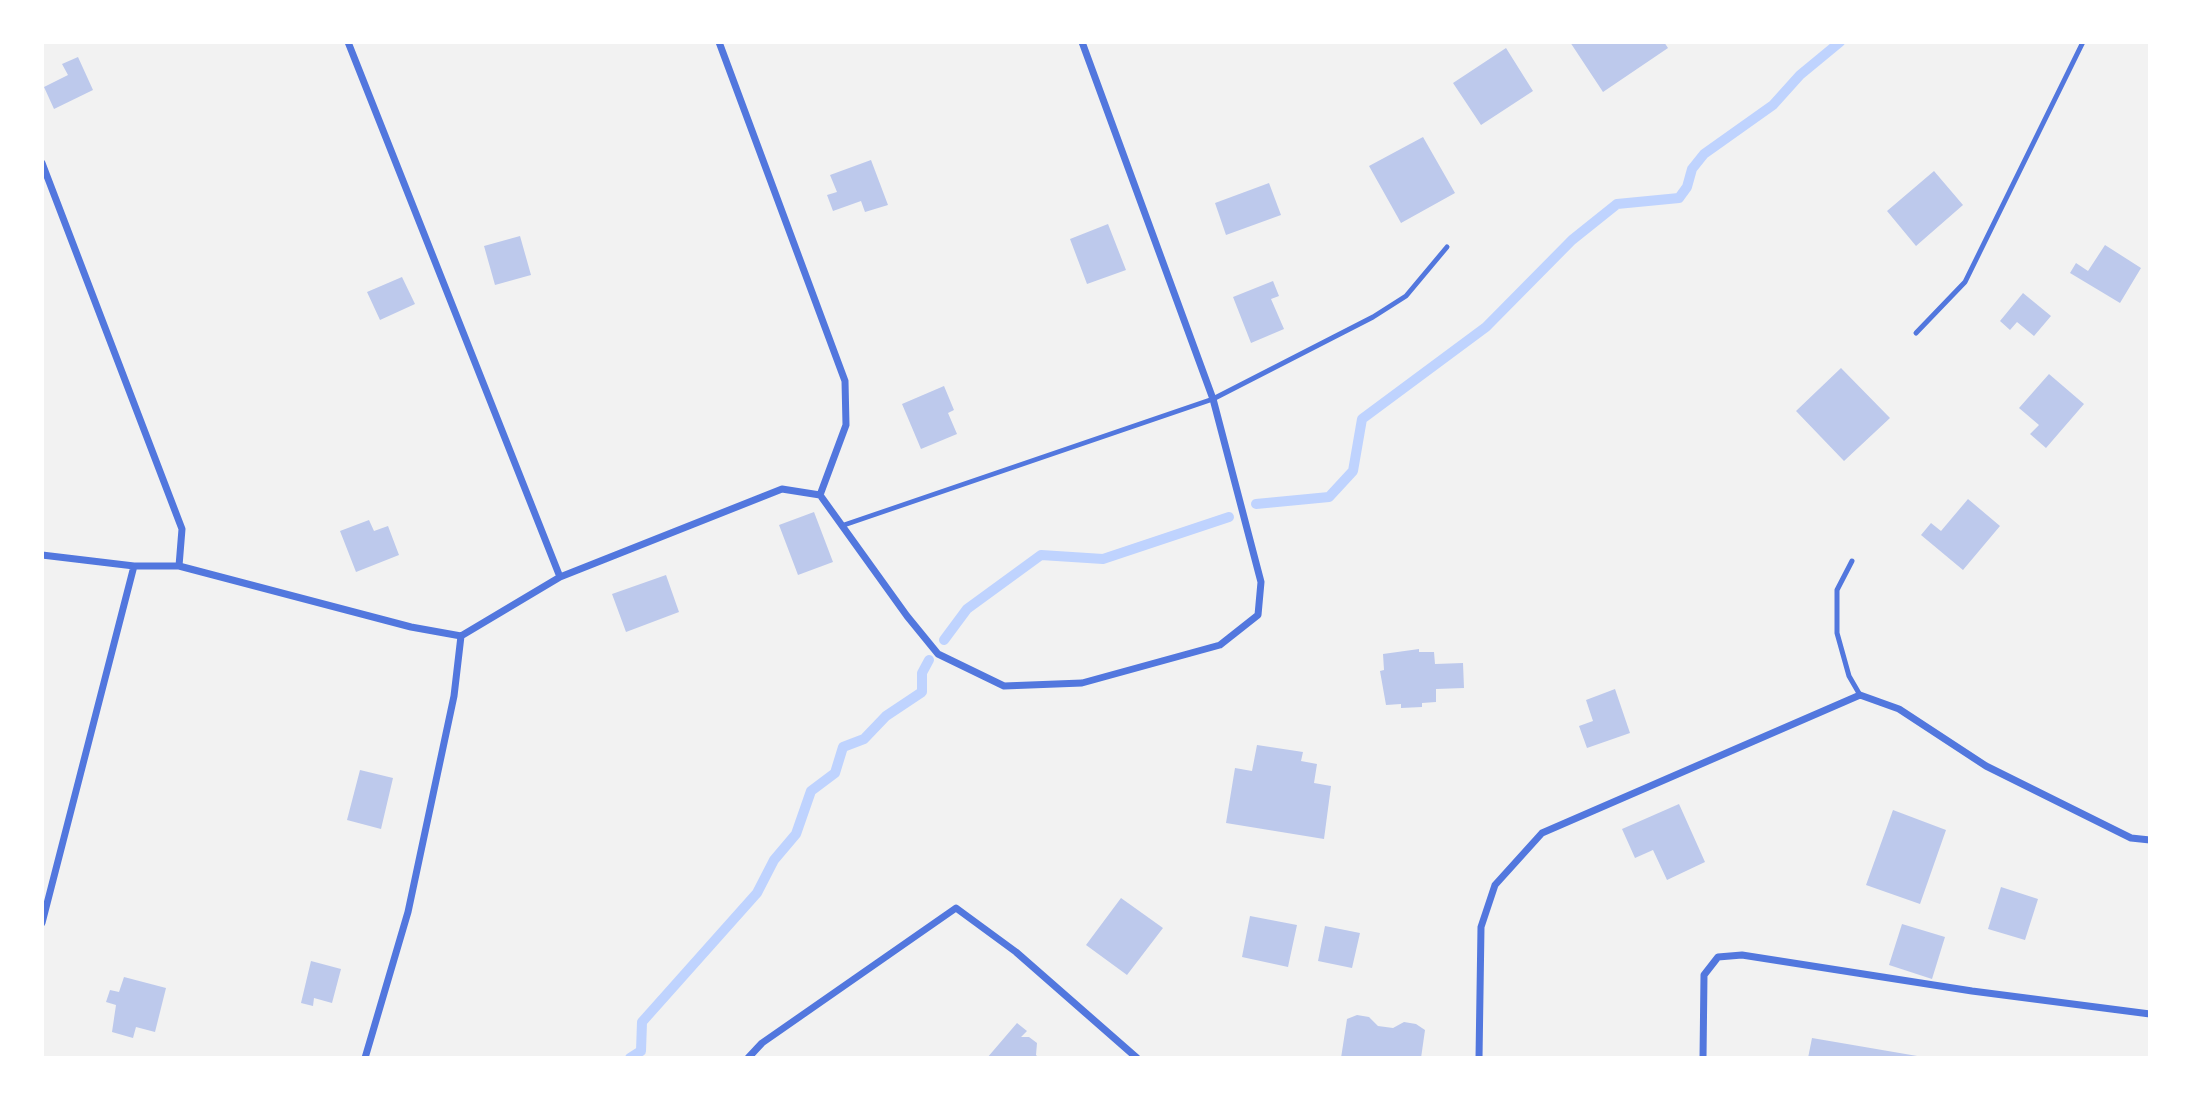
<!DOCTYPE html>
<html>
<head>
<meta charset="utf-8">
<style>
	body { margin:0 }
	#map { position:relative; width:2192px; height:1100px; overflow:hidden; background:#f2f2f2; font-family:Helvetica,sans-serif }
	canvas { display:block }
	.frame { position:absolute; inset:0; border:44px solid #fff; pointer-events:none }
</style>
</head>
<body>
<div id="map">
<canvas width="2192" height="1100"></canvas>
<div class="frame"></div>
</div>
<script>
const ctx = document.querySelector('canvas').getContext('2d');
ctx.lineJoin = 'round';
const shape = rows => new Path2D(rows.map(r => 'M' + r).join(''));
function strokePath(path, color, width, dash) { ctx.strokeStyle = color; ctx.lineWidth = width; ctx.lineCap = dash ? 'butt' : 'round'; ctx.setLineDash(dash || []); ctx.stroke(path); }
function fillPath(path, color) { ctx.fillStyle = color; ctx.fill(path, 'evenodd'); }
strokePath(shape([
	[1256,504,1329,497,1353,471,1362,419,1486,327,1572,240,1617,204,1679,198,1687,187,1692,169,1704,154,1773,105,1800,75,1840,42],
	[944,640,967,609,1041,555,1103,559,1229,517],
	[630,1058,641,1051,642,1022,757,893,774,860,796,834,811,791,835,773,843,747,864,739,886,716,922,692,922,673,929,660]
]), '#bfd3fe', 10);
fillPath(shape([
	[1570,42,1664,42,1668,48,1603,92],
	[1506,48,1533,91,1481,125,1453,83],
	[78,57,93,90,54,109,44,87,68,75,62,64],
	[1423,137,1455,193,1401,223,1369,166],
	[871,160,888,205,865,212,861,201,833,211,827,195,837,192,830,175],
	[1934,171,1963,205,1916,246,1887,211],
	[1269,183,1281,215,1226,235,1215,203],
	[1108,224,1126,270,1087,284,1070,239],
	[520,236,531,275,495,285,484,246],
	[2105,245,2141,268,2120,303,2070,273,2076,263,2088,271],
	[402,277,415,304,380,320,367,292],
	[1273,281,1279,296,1271,299,1284,329,1251,343,1233,297],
	[2023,293,2051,316,2034,336,2017,322,2010,330,2000,321],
	[1841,368,1890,418,1844,461,1796,411],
	[2049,374,2084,404,2046,448,2030,434,2039,425,2019,408],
	[944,386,954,410,948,413,957,434,921,449,902,404],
	[1968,499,2000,526,1963,570,1921,535,1931,523,1941,531],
	[814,512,833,562,798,575,779,525],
	[369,520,374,531,388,526,399,555,356,572,340,531],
	[666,575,679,612,626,632,612,594],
	[1419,649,1419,652,1434,652,1435,664,1463,663,1464,688,1436,689,1436,702,1422,703,1422,707,1401,708,1401,704,1386,705,1380,671,1384,670,1383,654],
	[1615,689,1630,733,1587,748,1579,726,1593,721,1586,700],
	[1257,745,1303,752,1301,761,1317,764,1314,783,1331,786,1324,839,1226,823,1235,768,1252,771],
	[360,770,393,778,381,829,347,820],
	[1679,804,1705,862,1667,880,1653,850,1635,858,1622,829],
	[1893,810,1946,830,1920,904,1866,885],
	[2001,887,2038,899,2025,940,1988,929],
	[1121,898,1163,928,1127,975,1086,945],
	[1250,916,1297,925,1288,967,1242,957],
	[1902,924,1945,937,1932,979,1889,965],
	[1325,926,1360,933,1352,968,1318,961],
	[311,961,341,969,332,1003,314,998,313,1006,301,1003],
	[124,977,166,988,155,1032,136,1027,133,1038,112,1032,116,1005,106,1002,110,990,119,992],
	[1357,1015,1369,1017,1378,1026,1393,1028,1404,1022,1416,1024,1425,1030,1421,1058,1341,1058,1347,1019],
	[1017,1023,1027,1031,1021,1037,1029,1037,1037,1043,1036,1055,1039,1058,987,1058],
	[1812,1038,1923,1057,1923,1058,1808,1058]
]), '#bdc9ec');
strokePath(shape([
	[1916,333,1965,282,2083,42],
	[844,525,1213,399,1373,317,1406,296,1447,247],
	[1852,561,1837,590,1837,633,1849,676,1860,695]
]), '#5277de', 5);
strokePath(shape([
	[348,42,560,577],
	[719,42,845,381,846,425,820,495],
	[42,163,182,529,179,566],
	[42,555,134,566,179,566,411,627,461,636,560,577,782,489,820,495,907,616,938,654,1004,686,1082,683,1220,645,1258,615,1261,582,1213,399,1082,42],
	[42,923,134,566],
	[365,1058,408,912,454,696,461,636],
	[748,1058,762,1043,956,908,1016,952,1137,1058],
	[1479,1058,1481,927,1495,885,1542,833,1860,695,1899,709,1986,766,2131,838,2150,840],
	[1703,1058,1704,975,1718,957,1742,955,1972,991,2150,1014]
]), '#5277de', 7);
</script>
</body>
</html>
